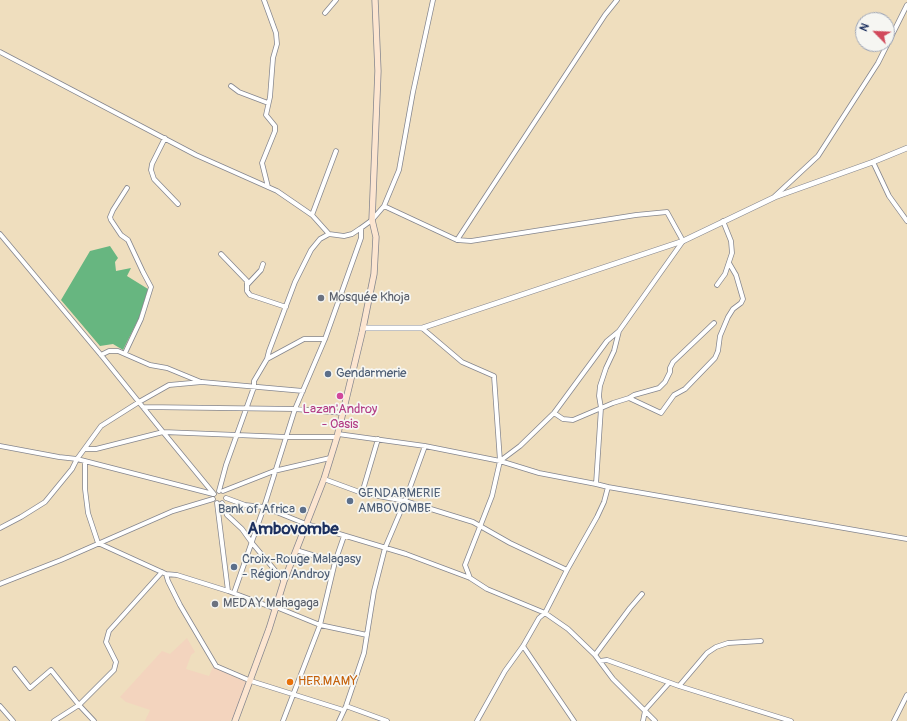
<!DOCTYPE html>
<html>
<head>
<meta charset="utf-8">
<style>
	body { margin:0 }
	#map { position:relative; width:907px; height:721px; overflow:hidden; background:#efdebe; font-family:Pangolin,sans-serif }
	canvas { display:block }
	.north { position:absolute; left:855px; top:12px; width:40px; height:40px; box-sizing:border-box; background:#f6f6f2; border:1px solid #9ea6b7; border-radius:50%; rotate:294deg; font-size:11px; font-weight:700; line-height:16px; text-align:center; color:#1b2f5e }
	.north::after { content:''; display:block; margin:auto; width:14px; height:18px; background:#d1495b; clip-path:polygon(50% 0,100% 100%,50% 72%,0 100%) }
</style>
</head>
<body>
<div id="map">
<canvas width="907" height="721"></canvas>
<div class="north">N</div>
</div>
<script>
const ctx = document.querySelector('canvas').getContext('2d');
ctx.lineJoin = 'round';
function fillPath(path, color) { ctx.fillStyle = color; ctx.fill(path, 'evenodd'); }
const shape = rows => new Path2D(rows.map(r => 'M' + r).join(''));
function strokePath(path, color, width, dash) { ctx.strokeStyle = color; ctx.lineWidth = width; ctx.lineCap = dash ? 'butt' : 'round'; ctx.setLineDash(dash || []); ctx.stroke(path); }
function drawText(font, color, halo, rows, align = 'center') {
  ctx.font = font + ' Pangolin,sans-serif'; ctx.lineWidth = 3.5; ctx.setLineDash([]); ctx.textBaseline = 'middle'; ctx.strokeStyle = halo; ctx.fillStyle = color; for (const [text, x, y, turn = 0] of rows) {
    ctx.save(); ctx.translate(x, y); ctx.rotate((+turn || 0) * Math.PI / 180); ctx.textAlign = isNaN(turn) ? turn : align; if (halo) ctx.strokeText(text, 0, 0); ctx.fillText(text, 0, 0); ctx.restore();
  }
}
fillPath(shape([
	[187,638,195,652,191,655,186,669,209,676,213,667,249,683,233,719,231,719,230,721,145,721,150,710,126,702,120,697,162,651,170,654]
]), '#f3d4be');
fillPath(shape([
	[110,246,118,258,115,262,116,271,131,268,127,276,148,289,139,318,123,350,113,344,100,346,61,300,90,251]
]), '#67b680');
const minor = shape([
	[264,0,276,33,277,44,273,58,270,97,266,115,275,126,275,131,262,163,268,187],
	[325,13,336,0],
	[0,52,196,155,277,191,312,215,329,234,344,236,352,234,361,228,372,220,384,206,399,170,413,92,433,0],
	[231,86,239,92,268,103],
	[165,138,152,164,151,170,154,179,178,204],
	[873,162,889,196,907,221],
	[775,196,818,156,878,63,907,5],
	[384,206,457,240,471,241,636,215,667,212,683,241,619,331,614,351,606,368,600,386,599,396,601,408,596,484],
	[312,215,336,151],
	[0,234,101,355,163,432,214,494],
	[457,240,605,15,617,0],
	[221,254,247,281,247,291,250,295,286,307],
	[247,285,261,270,263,264],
	[717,285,725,274,732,253,731,241,723,221],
	[422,328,462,362,494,376,500,461,492,496,465,565,470,578],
	[125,353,141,319,151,287,143,272,128,240,121,235,111,220,110,217,113,210,127,188],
	[101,355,109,351,118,351,150,365,167,368,201,382],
	[267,359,304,339,325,339],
	[629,398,634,395,659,388,665,382,670,372,670,368,673,362,714,323],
	[143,407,295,409,344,413],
	[554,413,563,419,573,420,613,403,629,398,661,413,674,395,685,389,715,358,718,351,720,336,728,317,733,309,741,303,743,299,736,275,729,263],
	[338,434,425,446,500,461,539,473,596,484,608,487,907,539],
	[0,446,59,457,77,459,213,494],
	[85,449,96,449,163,432,286,437,337,437],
	[500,461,520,446,554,413,607,341,619,331],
	[85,462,85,489,88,513,98,543,166,574,177,575,228,591,276,609],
	[324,479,362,493,405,501,473,522,510,543,567,570],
	[219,491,226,465,254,387,254,381,267,359,269,351,295,282,311,250,320,239,329,234],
	[223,491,274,471,330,458],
	[362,493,378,439],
	[226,498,245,505,264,507,306,524,406,554,470,578,487,589,545,613,568,629,595,655,613,679,655,721],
	[217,503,228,591],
	[222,503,227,515,242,529,252,543,284,581],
	[0,528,21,517,45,502,72,469,77,459,101,426,139,402,169,385,202,382,303,391],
	[296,550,335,562],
	[166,574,168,581,180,605,216,666,251,681,343,710],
	[0,584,61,560,173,511,213,499],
	[234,593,264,507,295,409,325,339,361,238,361,228],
	[276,607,320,625,367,635],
	[523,646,574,721],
	[595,655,630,608,642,594],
	[600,661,607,660,679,686,791,721],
	[15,669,30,688,51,670,79,705,114,670,116,662,106,642,109,631,162,572],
	[679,686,707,653,716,647,728,643,761,641],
	[0,706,13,721],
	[346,706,387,721],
	[645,710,669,683],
	[54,721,79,705,94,721],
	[283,721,320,625,335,562,344,536],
	[339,721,346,706,364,653,374,591,385,548,405,501,425,446],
	[477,721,505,671,523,646,539,618,545,613,567,570,597,517,604,502,608,487],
	[643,721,645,711],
	[894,721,907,695]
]);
const tertiary = shape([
	[363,328,422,328,683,241,775,197,873,162,907,148]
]);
const secondary = shape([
	[235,721,269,629,284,581,324,479,337,437,362,333,374,274,376,237,372,220,378,71,375,0]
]);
strokePath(minor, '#85868e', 5.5);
strokePath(tertiary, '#85868e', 6);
strokePath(secondary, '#85868e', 7);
strokePath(minor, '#fff', 4);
strokePath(tertiary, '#fff', 5);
strokePath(secondary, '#fce5d0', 5.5);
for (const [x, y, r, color] of [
	[321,298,4,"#6b7280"],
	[328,374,4,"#5c6f8a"],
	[340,396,4,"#d1479c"],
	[350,501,4,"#5c6f8a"],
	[303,510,4,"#5c6f8a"],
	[234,567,4,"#5c6f8a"],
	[215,604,4,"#6b7280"],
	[290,682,4,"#e8710a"]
]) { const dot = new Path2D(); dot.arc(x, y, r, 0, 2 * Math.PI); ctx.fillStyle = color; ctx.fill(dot); strokePath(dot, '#f6f6f2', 1.5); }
drawText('13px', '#5b616d', '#f6f6f2', [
	["Mosquée Khoja",329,298],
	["MEDAY Mahagaga",223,604]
], 'left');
drawText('13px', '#4e5e75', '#f6f6f2', [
	["Gendarmerie",336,374],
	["GENDARMERIE",358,494],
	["AMBOVOMBE",358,509],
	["Bank of Africa",295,510,"right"],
	["Croix-Rouge Malagasy",242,560],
	["- Région Androy",242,575]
], 'left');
drawText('13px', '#b23c85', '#f6f6f2', [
	["Lazan'Androy",340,410],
	["- Oasis",340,425]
]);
drawText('13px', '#c56008', '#f6f6f2', [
	["HER.MAMY",298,682]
], 'left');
drawText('bold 17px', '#1b2f5e', '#f6f6f2', [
	["Ambovombe",293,530]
]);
</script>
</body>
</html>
